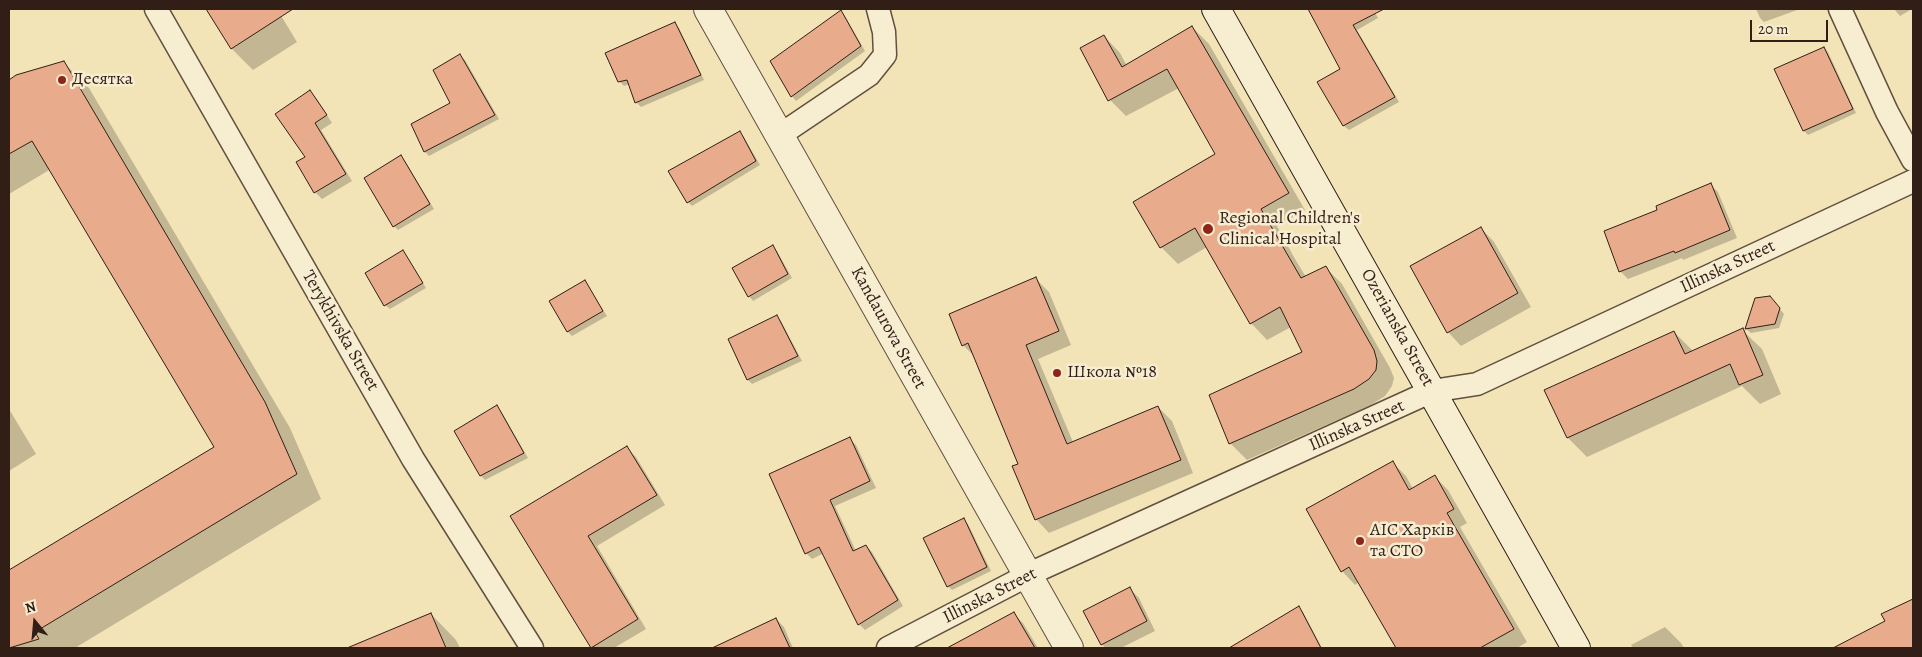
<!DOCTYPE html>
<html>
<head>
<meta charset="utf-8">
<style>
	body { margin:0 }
	#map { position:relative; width:1922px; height:657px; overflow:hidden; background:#f3e4b8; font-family:Alegreya,serif }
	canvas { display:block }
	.frame { position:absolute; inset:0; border:10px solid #311e17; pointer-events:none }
	.north { position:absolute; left:10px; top:597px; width:50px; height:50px; -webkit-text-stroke:4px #f7edd1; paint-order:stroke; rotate:343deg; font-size:14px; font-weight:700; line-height:20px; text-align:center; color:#311e17 }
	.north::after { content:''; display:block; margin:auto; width:18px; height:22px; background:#311e17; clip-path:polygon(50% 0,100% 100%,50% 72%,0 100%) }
	.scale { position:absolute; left:1750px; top:20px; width:78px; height:22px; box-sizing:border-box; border:2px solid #311e17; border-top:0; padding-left:6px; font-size:15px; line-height:18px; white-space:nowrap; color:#311e17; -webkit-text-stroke:4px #f7edd1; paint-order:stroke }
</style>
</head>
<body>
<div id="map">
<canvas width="1922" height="657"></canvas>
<div class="frame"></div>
<div class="north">N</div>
<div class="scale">20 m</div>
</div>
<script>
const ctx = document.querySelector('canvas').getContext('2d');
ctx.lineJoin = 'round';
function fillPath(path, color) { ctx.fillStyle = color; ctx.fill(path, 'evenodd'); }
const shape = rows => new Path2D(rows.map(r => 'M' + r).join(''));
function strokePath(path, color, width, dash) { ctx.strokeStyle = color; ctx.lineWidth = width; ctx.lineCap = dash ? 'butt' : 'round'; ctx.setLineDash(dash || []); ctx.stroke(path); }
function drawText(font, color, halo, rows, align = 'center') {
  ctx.font = font + ' Alegreya,serif'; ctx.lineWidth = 5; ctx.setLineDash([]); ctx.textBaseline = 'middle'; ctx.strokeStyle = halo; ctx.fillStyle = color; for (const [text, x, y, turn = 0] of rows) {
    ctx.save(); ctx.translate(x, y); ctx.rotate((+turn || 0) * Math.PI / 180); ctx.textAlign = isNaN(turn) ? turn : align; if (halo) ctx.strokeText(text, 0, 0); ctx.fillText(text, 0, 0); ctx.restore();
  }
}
fillPath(shape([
	[207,9,277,9,297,42,253,70,232,49],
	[1309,9,1373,9,1378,18,1357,30,1399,102,1349,130,1344,126,1319,83,1342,70],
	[1756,9,1800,9,1764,22,1760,18],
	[1894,9,1912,9,1900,16],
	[841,12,845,16,865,51,796,101,792,96],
	[674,23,679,28,704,80,641,107,636,102,630,84,624,86,620,82,607,54],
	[1192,27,1209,44,1305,210,1277,226,1295,259,1306,277,1325,267,1342,284,1390,368,1394,378,1392,386,1385,396,1371,405,1247,460,1230,443,1304,353,1291,327,1267,340,1251,323,1207,247,1178,264,1161,247,1134,203,1216,154,1179,88,1126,116,1110,100,1104,36,1120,53,1127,66],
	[1824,48,1828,52,1856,113,1808,135,1804,131,1776,70],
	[460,56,465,60,499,119,429,156,425,152,412,124,452,104],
	[64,63,89,88,290,428,321,499,75,648,9,648,9,572,216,447,51,169,9,194,9,81,17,76],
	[310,92,317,99,332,123,321,130,352,181,322,199,315,192],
	[740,133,744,137,760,165,692,206,688,202],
	[401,157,405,161,434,209,398,230,394,226],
	[1711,185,1718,192,1737,238,1683,260,1682,258,1628,279,1621,272,1605,232,1659,211],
	[1481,228,1494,242,1531,307,1461,346,1448,332],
	[772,247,777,251,792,278,753,301,749,296],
	[403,251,426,288,390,309,385,305],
	[1036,279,1049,292,1071,345,1038,359,1073,442,1158,407,1172,421,1193,473,1049,533,1036,519,1020,464,975,357,963,345],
	[585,282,607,316,572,336,568,332,551,302],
	[1756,300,1774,302,1784,314,1779,328,1751,333,1746,329],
	[777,316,781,321,802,361,752,384,748,380,729,339],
	[1742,330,1762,349,1781,394,1760,404,1742,386,1587,457,1568,438,1674,332,1693,351],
	[497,407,501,411,528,458,485,480,481,476,455,431],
	[9,409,36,454,9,471],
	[850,439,856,445,876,488,835,506,856,551,866,546,872,552,903,606,865,630,859,624,824,553,812,559,806,553],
	[627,448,636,457,665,505,597,546,646,629,614,648,593,648,512,517],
	[1392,462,1406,476,1413,489,1435,477,1448,490,1467,523,1460,527,1527,642,1517,648,1398,648,1359,582,1355,585,1342,571],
	[964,520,968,524,991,571,952,590,948,586],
	[1130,589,1139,598,1155,631,1121,648,1105,648,1102,644],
	[1913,601,1913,648,1835,648,1886,622,1883,615],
	[1299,608,1303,612,1322,648,1251,648,1247,639],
	[1013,613,1023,623,1038,648,951,648],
	[431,614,456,640,460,648,349,648],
	[776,619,784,627,793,648,715,648],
	[1665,627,1681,643,1684,648,1633,648,1631,645]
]), '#0003');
const building = shape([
	[206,9,293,9,231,49,206,9],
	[1308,9,1384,9,1353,25,1395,97,1343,126,1317,82,1340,69,1308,9],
	[841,10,861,46,791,97,770,61,841,10],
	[675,22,701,75,635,103,627,80,618,82,605,53,675,22],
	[1192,26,1289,193,1261,209,1301,278,1326,266,1374,350,1377,361,1376,370,1369,379,1354,389,1229,444,1209,395,1302,352,1280,307,1250,324,1195,228,1160,248,1133,202,1215,154,1167,69,1108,101,1080,48,1104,35,1122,67,1192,26],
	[1824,47,1853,109,1803,131,1774,69,1824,47],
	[460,54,495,115,424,152,411,124,450,103,433,70,460,54],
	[64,61,265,402,297,474,35,632,39,639,9,648,9,570,214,447,32,141,9,154,9,80,16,75,64,61],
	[310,90,327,115,315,123,346,174,314,193,296,162,305,157,275,114,310,90],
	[740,131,756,161,687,203,668,171,740,131],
	[401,155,430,204,393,227,364,178,401,155],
	[1711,183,1730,230,1675,253,1674,251,1619,272,1604,231,1657,210,1656,206,1711,183],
	[1481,227,1518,293,1447,333,1410,266,1481,227],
	[773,245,788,274,748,297,732,268,773,245],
	[403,250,423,283,384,306,365,273,403,250],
	[1036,277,1059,331,1026,345,1067,444,1158,406,1181,460,1035,520,1012,466,1018,464,968,343,962,346,949,314,1036,277],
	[585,280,603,311,567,332,549,301,585,280],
	[1770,296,1780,308,1775,324,1745,329,1755,298,1770,296],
	[777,315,798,356,747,380,728,339,777,315],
	[1743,328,1763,375,1739,385,1730,364,1567,438,1544,390,1674,331,1685,354,1743,328],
	[497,405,524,453,480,476,454,431,497,405],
	[850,437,870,481,830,500,853,551,866,545,898,600,858,625,819,547,805,554,769,474,850,437],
	[627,446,657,495,588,536,638,619,591,648,510,516,627,446],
	[1393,461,1409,490,1435,475,1454,509,1447,513,1514,629,1480,648,1396,648,1349,567,1341,572,1306,509,1393,461],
	[964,518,987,567,947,587,923,538,964,518],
	[1130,587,1147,621,1101,645,1083,611,1130,587],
	[1913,599,1913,648,1833,648,1885,621,1881,614,1913,599],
	[1299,606,1321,648,1229,648,1299,606],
	[1014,612,1035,648,947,648,1014,612],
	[431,613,446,648,347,648,431,613],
	[776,618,790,648,712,648,776,618]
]);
fillPath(building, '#e8ab8c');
strokePath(building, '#311e17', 1);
const minor = shape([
	[156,9,413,459,532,648],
	[1840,9,1887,112,1913,160],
	[780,135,869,75,885,55,884,32,878,9],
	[888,648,1038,570,1432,391,1477,384,1913,181]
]);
const tertiary = shape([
	[708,9,1069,648]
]);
const secondary = shape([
	[1216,9,1576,648]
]);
strokePath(minor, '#62503f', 25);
strokePath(tertiary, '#62503f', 30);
strokePath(secondary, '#311e17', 30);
strokePath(minor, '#f7edd1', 22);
strokePath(tertiary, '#f7edd1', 28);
strokePath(secondary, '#f7edd1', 28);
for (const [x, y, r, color] of [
	[62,80,5,"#8f2418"],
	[1208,229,6,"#8f2418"],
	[1057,373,5,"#8f2418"],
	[1360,541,5,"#8f2418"]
]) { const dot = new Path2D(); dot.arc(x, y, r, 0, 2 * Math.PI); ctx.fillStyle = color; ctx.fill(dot); strokePath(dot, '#f7edd1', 2); }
drawText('18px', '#311e17', '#f7edd1', [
	["Десятка",72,80],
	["Regional Children's",1219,219],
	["Clinical Hospital",1219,240],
	["Школа №18",1067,373],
	["АІС Харків",1370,531],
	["та СТО",1370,552]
], 'left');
drawText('18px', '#311e17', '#f7edd1', [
	["Illinska Street",1728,267,-25],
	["Kandaurova Street",888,328,61],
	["Ozerianska Street",1397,328,61],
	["Terykhivska Street",340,331,60],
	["Illinska Street",1357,426,-24],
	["Illinska Street",990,596,-27]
]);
</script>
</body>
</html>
